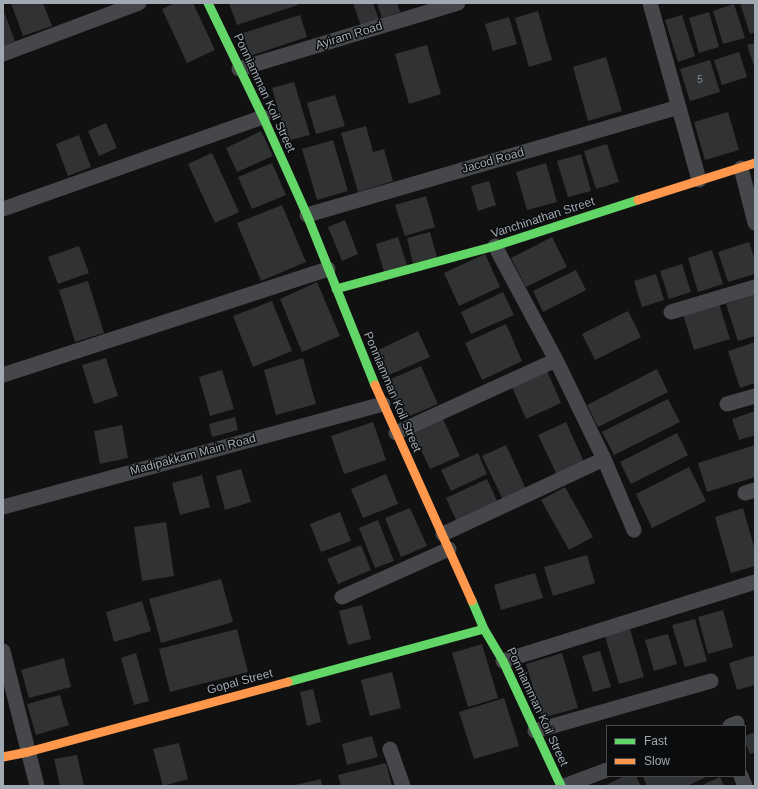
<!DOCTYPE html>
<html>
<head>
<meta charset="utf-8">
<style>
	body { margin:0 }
	#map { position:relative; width:758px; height:789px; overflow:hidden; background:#111; font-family:Arial,sans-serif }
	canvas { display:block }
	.frame { position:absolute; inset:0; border:4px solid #a1a9b3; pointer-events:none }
	.legend { position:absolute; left:606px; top:725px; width:140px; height:52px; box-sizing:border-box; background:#0b0c0d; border:1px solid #474b4f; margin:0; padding:5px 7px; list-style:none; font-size:12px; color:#a1a9b3 }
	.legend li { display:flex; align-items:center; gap:8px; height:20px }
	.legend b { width:20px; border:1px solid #474b4f }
</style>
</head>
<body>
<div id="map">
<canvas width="758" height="789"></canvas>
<div class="frame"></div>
<ul class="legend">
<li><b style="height:5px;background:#63d668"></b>Fast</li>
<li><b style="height:5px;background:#ff974d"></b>Slow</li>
</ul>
</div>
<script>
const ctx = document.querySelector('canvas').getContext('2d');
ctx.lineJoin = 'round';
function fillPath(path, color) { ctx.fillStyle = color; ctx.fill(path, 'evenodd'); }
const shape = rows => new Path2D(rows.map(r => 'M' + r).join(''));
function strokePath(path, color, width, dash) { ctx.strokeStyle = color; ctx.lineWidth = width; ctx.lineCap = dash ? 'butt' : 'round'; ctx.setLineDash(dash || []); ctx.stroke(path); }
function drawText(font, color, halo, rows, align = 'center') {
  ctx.font = font + ' Arial,sans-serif'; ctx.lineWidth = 3; ctx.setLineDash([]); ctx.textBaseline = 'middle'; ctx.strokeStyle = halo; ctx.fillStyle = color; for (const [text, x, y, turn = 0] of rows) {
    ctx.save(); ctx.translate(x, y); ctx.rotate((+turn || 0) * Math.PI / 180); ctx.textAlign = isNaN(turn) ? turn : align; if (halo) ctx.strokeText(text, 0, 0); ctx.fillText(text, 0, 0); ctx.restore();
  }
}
fillPath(shape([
	[11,3,43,3,52,26,23,36],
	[175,3,193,3,215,50,187,63,162,9],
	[229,3,298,3,298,5,237,25],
	[353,3,373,3,379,20,361,26],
	[377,3,397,3,400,12,382,18],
	[740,3,755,3,755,32,750,34],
	[734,4,745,38,723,44,713,11],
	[3,9,15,41,3,46],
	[538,11,552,60,529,67,515,18],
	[709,12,719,47,699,53,689,18],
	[300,15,307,37,250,56,243,33],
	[682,15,695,56,678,62,665,20],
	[509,17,517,44,493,51,485,24],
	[755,43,755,69,747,45],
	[427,45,441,94,409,104,395,54],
	[739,52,747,77,722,85,714,60],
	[606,57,622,111,588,121,573,67],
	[710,60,720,92,690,101,680,69],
	[294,82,310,135,287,141,272,88],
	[335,95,345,126,316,134,307,103],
	[728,112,739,150,705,160,694,122],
	[106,123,117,148,99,156,88,131],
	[366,126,373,152,384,149,393,181,358,192,341,133],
	[261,131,273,156,237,172,226,148],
	[79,135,91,167,68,176,56,144],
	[333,140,348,191,317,200,302,149],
	[607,144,619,182,596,189,584,151],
	[212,153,239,212,215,223,188,164],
	[581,154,591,191,568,197,557,161],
	[272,163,286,195,252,209,238,177],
	[546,163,557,202,527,210,516,172],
	[489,181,496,205,478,211,471,186],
	[426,196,435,227,405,236,395,205],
	[282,205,306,262,261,281,237,223],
	[345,220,358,254,342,261,328,227],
	[430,232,437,257,413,263,407,238],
	[398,237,407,265,384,272,376,244],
	[552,237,567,267,526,287,511,258],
	[749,242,755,260,755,274,728,282,718,252],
	[79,246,89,273,58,284,48,257],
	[712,250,723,284,698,292,688,258],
	[485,254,500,287,459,306,444,273],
	[682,264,691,292,669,299,660,271],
	[576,270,586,290,543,312,533,291],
	[656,274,664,300,642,307,634,281],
	[88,281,104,333,75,342,59,290],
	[317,282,340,336,302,352,280,299],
	[503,292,514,315,471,334,461,312],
	[755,295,755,336,738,341,726,304],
	[718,300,730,339,694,350,682,311],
	[272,301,292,351,253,367,233,316],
	[628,311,641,337,595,360,582,334],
	[506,324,522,361,482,380,465,343],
	[418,331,430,357,387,376,376,351],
	[755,342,755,383,740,388,728,351],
	[106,358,118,396,94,404,82,365],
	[303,358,316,404,276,415,264,370],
	[421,366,438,404,403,419,386,381],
	[657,369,668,392,598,427,587,405],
	[222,370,234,409,210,416,199,377],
	[547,371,561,403,526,419,512,387],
	[668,399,680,422,614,455,602,432],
	[755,411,755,435,739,440,732,419],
	[235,417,238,430,212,437,209,424],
	[443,419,460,456,430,469,413,433],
	[373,422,386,460,344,474,331,436],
	[566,422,584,462,557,475,538,435],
	[122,425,128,458,100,464,94,431],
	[677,433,688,455,631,484,620,462],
	[506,445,526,489,503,500,482,456],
	[755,445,755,477,707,492,698,463],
	[478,453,487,474,451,491,441,470],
	[689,467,706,501,652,528,636,494],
	[241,469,251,502,225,510,216,476],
	[386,474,398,504,363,518,351,489],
	[202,475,210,507,180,515,172,483],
	[487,479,497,501,456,520,446,498],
	[565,487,593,537,569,550,541,500],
	[410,508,427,546,401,557,385,518],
	[743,508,755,550,755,566,731,573,715,517],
	[340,512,351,541,321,552,310,524],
	[378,520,394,561,375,568,359,528],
	[166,522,174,576,142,581,134,527],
	[361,545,371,570,338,584,327,559],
	[587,555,595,583,553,596,544,567],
	[535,573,543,598,501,610,494,585],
	[221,579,233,622,161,643,149,599],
	[142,601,151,631,114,642,106,612],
	[362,605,371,639,348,645,339,611],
	[723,610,733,647,708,654,698,617],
	[695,619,707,661,685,667,672,625],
	[237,629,248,672,170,692,159,649],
	[630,629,644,677,619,684,605,636],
	[668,634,677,664,654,671,645,640],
	[482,644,498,698,468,707,452,653],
	[600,651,611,687,593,692,582,656],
	[136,653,149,701,134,705,121,658],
	[562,653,578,708,542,718,526,664],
	[755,655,755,685,737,690,729,663],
	[64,658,71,687,29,698,21,670],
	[392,672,401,708,370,716,361,680],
	[313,689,321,722,307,726,300,692],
	[60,695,69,725,36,735,27,704],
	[504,698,519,746,474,759,459,712],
	[755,732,755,752,750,754,745,742,745,736],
	[372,736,378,757,347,765,342,744],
	[179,743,188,779,163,786,153,749],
	[77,755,84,786,60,786,54,759],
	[386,763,392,786,341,786,338,775],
	[624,776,636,776,641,786,604,786],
	[646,776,708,776,687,786,647,786,643,777],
	[720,777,724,786,700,786],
	[321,779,322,786,295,786,295,785]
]), '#313233');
strokePath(shape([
	[650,3,699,180],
	[3,54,139,3],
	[239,69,458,3],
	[741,168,755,223],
	[3,209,263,117],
	[307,215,679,107],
	[671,312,755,287],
	[3,375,328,269],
	[727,404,755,396],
	[396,433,556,360],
	[604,459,634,530],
	[745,493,755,490],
	[3,507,383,404],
	[443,534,604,459,556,360,495,246],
	[342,597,449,549],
	[3,651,37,786],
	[503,661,755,582],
	[730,726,737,723],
	[535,731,711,681],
	[390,749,403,786],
	[741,776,745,786],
	[564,786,607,770]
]), '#45474a', 15);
strokePath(shape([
	[208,3,263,117,307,215,375,385],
	[336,289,495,246,638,200],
	[472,601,484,629,503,661,561,786],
	[288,682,484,629]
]), '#63d668', 9);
strokePath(shape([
	[638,200,755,163],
	[375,385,472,601],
	[3,757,28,752,288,682]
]), '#ff974d', 9);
drawText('10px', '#858b93', null, [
	["5",700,80]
]);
drawText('12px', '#a1a9b3', '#0b0c0d', [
	["Ayiram Road",349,36,-17],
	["Ponniamman Koil Street",264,93,65],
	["Jacod Road",493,161,-16],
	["Vanchinathan Street",543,218,-18],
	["Ponniamman Koil Street",392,392,67],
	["Madipakkam Main Road",193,455,-15],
	["Gopal Street",240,682,-15],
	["Ponniamman Koil Street",537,707,65]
]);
</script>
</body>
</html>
